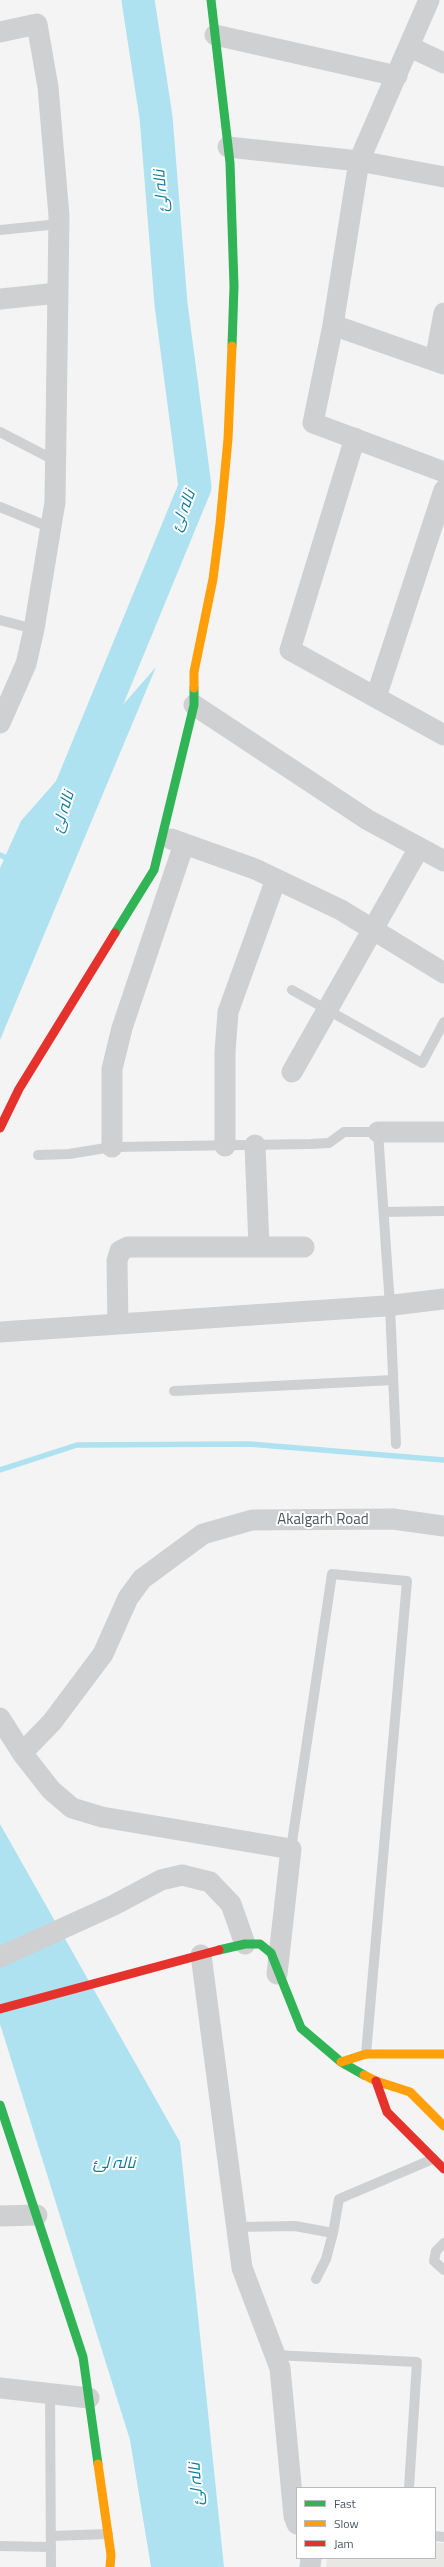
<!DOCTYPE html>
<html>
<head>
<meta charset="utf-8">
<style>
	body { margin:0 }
	#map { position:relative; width:444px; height:2567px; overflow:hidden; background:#f4f4f4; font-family:"Titillium Web",sans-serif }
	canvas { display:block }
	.legend { position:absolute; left:296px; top:2487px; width:140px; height:72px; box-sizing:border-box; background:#fff; border:1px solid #b7bbc0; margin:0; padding:5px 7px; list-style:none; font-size:12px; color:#4a5661 }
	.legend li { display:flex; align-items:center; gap:8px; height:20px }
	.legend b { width:20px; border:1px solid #b7bbc0 }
</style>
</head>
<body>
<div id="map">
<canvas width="444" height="2567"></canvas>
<ul class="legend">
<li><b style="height:5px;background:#30b455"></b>Fast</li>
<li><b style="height:5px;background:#ff9f0a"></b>Slow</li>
<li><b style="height:5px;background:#e5322d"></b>Jam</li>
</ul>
</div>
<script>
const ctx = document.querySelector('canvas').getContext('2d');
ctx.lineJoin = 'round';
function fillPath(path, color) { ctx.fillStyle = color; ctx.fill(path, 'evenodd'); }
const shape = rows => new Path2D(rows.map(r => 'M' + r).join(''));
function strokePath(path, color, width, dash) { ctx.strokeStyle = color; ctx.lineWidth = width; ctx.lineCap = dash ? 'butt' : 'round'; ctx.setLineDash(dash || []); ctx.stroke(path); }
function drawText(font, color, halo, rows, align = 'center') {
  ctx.font = font + ' "Titillium Web",Cairo,sans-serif'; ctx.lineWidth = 4; ctx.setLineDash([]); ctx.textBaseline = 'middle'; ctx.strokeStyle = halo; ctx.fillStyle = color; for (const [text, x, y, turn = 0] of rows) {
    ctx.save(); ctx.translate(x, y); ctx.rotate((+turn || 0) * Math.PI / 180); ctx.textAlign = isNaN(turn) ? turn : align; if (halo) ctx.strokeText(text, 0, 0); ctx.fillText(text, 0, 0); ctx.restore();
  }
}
fillPath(shape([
	[435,2543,444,2543,444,2567,326,2567,327,2558,435,2558]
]), '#e8e7e3');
fillPath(shape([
	[156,667,0,1040,0,868,21,821],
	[0,1824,180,2142,224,2567,151,2567,130,2440,0,2024]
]), '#aee2f0');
strokePath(shape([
	[0,855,11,860],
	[0,1470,77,1445,249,1444,444,1460]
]), '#aee2f0', 5.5);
strokePath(shape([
	[71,788,195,487,171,304,156,117,138,0]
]), '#aee2f0', 33);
strokePath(shape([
	[0,230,59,224],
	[0,432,56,461],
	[0,507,49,527],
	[0,620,34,629],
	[292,990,422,1063,444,1022],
	[38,1155,69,1154,112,1147,311,1144,329,1143,344,1132,378,1132,390,1306,396,1444],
	[384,1212,444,1211],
	[174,1391,393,1380],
	[291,1849,332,1574,407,1581,366,2054],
	[236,2227,295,2226,333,2233,339,2199,433,2159],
	[444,2243,436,2251,434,2261,444,2270],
	[316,2279,326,2259,333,2233],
	[275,2355,417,2362,409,2488],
	[50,2393,51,2567],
	[51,2536,108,2534],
	[435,2536,444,2537],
	[0,2546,51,2547]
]), '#ced0d2', 10);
strokePath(shape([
	[429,0,359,161,333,325,313,423,444,472],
	[0,32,37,24,48,87,59,216,55,502,34,629,26,664,0,723],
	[215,35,397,76],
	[410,47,444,63],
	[228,147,359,161,444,177],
	[0,299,58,293],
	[333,325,444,364],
	[435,361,444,313],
	[355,438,290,650,444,735],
	[376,697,444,490],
	[194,705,368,820,444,861],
	[171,839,255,869,341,910,444,973],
	[292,1072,419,848],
	[378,1132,444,1132],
	[255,1145,259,1247],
	[225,1146,225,1052,228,1012,276,879],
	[112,1147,112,1069,122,1028,184,844],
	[118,1324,117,1261,120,1251,128,1247,304,1247],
	[0,1332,385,1306,444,1299],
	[0,1718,22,1753,51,1790,72,1808,102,1817,291,1849,277,1974],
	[22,1753,52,1722,103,1654,128,1598,142,1579,203,1534,252,1520,393,1519,444,1526],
	[201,1955,242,2268,280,2368,294,2516,297,2524],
	[0,1957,114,1905,161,1880,182,1875,210,1882,231,1904,245,1944],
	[0,2216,37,2215],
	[0,2388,89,2398],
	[310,2567,311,2558]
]), '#ced0d2', 21);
strokePath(shape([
	[211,0,230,163,234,286,232,346],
	[115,933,154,870,194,705,194,688],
	[219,1950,245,1944,260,1944,271,1953,301,2028,341,2062,364,2075],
	[0,2105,83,2357,98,2464]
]), '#30b455', 9);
strokePath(shape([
	[194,688,194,672,213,579,220,524,228,439,232,346],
	[341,2062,366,2054,444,2054],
	[364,2075,376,2081,410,2092,444,2126],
	[98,2464,111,2555,110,2567]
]), '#ff9f0a', 9);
strokePath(shape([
	[0,1128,19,1089,115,933],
	[0,2009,219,1950],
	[376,2081,387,2112,444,2169]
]), '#e5322d', 9);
drawText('15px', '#4a5661', '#fff', [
	["Akalgarh Road",323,1520]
]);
drawText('italic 16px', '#0c7c9b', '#fff', [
	["نالہ لئ",162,191,-95],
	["نالہ لئ",184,511,-69],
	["نالہ لئ",64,812,-73],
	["نالہ لئ",114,2164],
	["نالہ لئ",197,2484,-94]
]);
</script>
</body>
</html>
